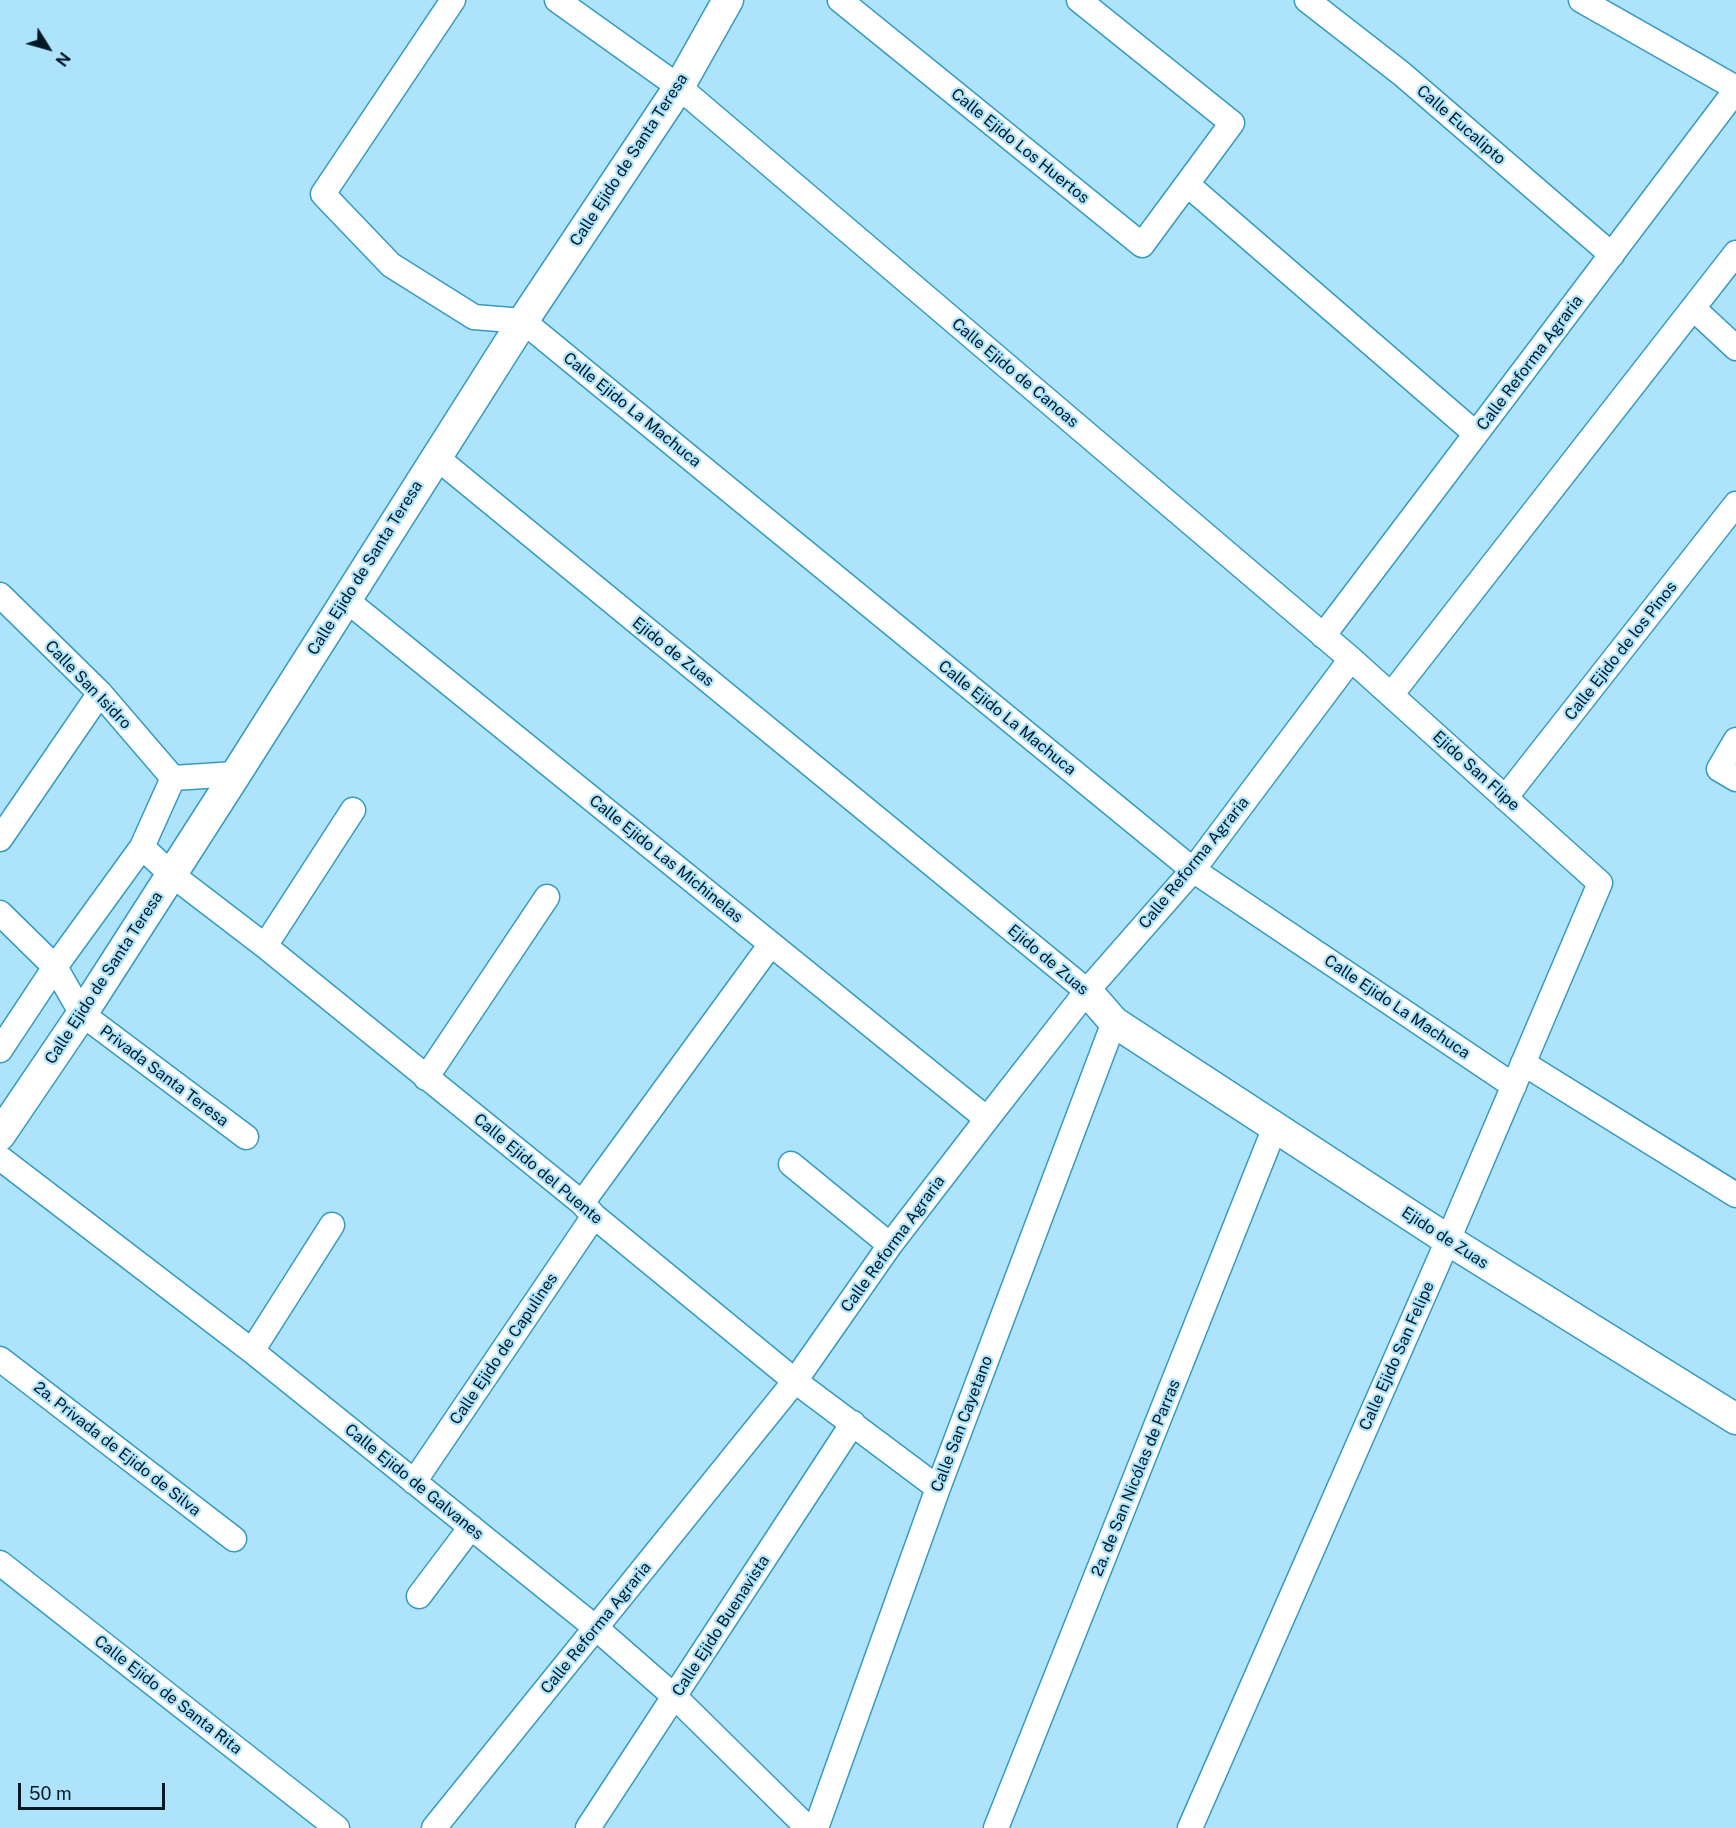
<!DOCTYPE html>
<html>
<head>
<meta charset="utf-8">
<style>
	body { margin:0 }
	#map { position:relative; width:1736px; height:1828px; overflow:hidden; background:#aee3fc; font-family:"Public Sans",sans-serif }
	canvas { display:block }
	.north { position:absolute; left:18px; top:18px; width:60px; height:60px; -webkit-text-stroke:4px #aee3fc; paint-order:stroke; rotate:127deg; font-size:16px; font-weight:700; line-height:24px; text-align:center; color:#001925 }
	.north::after { content:''; display:block; margin:auto; width:21px; height:27px; background:#001925; clip-path:polygon(50% 0,100% 100%,50% 72%,0 100%) }
	.scale { position:absolute; left:18px; top:1783px; width:147px; height:27px; box-sizing:border-box; border:3px solid #001925; border-top:0; padding-left:8px; font-size:18px; line-height:21px; white-space:nowrap; color:#001925; -webkit-text-stroke:4px #aee3fc; paint-order:stroke }
</style>
</head>
<body>
<div id="map">
<canvas width="1736" height="1828"></canvas>
<div class="north">N</div>
<div class="scale">50 m</div>
</div>
<script>
const ctx = document.querySelector('canvas').getContext('2d');
ctx.lineJoin = 'round';
const shape = rows => new Path2D(rows.map(r => 'M' + r).join(''));
function strokePath(path, color, width, dash) { ctx.strokeStyle = color; ctx.lineWidth = width; ctx.lineCap = dash ? 'butt' : 'round'; ctx.setLineDash(dash || []); ctx.stroke(path); }
function drawText(font, color, halo, rows, align = 'center') {
  ctx.font = font + ' "Public Sans",sans-serif'; ctx.lineWidth = 4.5; ctx.setLineDash([]); ctx.textBaseline = 'middle'; ctx.strokeStyle = halo; ctx.fillStyle = color; for (const [text, x, y, turn = 0] of rows) {
    ctx.save(); ctx.translate(x, y); ctx.rotate((+turn || 0) * Math.PI / 180); ctx.textAlign = isNaN(turn) ? turn : align; if (halo) ctx.strokeText(text, 0, 0); ctx.fillText(text, 0, 0); ctx.restore();
  }
}
const minor = shape([
	[453,0,323,194,391,265,474,317,523,321,1193,870,1514,1086],
	[557,0,679,87,1351,659,1600,883,1448,1240,1190,1828],
	[840,0,1142,245,1232,123,1079,0],
	[1307,0,1402,74,1612,255],
	[1581,0,1736,88],
	[1188,185,1476,434],
	[1693,308,1736,348],
	[436,457,1087,991],
	[0,595,100,693,173,778],
	[345,599,987,1119],
	[1323,636,1736,90],
	[1391,695,1736,253],
	[1736,740,1719,769,1736,779],
	[173,778,236,774],
	[1505,798,1736,504],
	[0,839,100,693],
	[142,847,171,874,265,946,582,1203,594,1216,795,1381,938,1488],
	[0,913,55,967,82,1014,246,1137],
	[265,946,353,810],
	[0,1050,55,967,142,847,173,778],
	[1523,1063,1736,1195],
	[426,1078,547,897],
	[0,1158,252,1351,596,1628,675,1697,808,1828],
	[791,1164,890,1245],
	[582,1203,771,944],
	[252,1351,332,1225],
	[0,1359,234,1539],
	[414,1482,594,1216],
	[0,1563,337,1828],
	[419,1596,471,1527],
	[434,1828,795,1381,890,1245,987,1119,1087,991,1193,870,1351,659],
	[588,1828,853,1423],
	[816,1828,938,1488,1114,1022],
	[996,1828,1275,1127]
]);
const tertiary = shape([
	[1087,991,1114,1022,1448,1240,1736,1419],
	[0,1135,82,1014,236,774,523,321,679,87,728,0]
]);
strokePath(minor, '#369ac1', 27);
strokePath(tertiary, '#369ac1', 33);
strokePath(minor, '#fff', 24);
strokePath(tertiary, '#fff', 30);
drawText('16px', '#001925', '#aee3fc', [
	["Calle Eucalipto",1461,125,41],
	["Calle Ejido Los Huertos",1020,146,39],
	["Calle Ejido de Santa Teresa",629,160,-57],
	["Calle Reforma Agraria",1530,363,-53],
	["Calle Ejido de Canoas",1015,373,40],
	["Calle Ejido La Machuca",632,410,39],
	["Calle Ejido de Santa Teresa",365,568,-58],
	["Calle Ejido de los Pinos",1621,651,-52],
	["Ejido de Zuas",673,652,39],
	["Calle San Isidro",88,685,46],
	["Calle Ejido La Machuca",1007,718,39],
	["Ejido San Flipe",1476,771,42],
	["Calle Ejido Las Michinelas",666,859,39],
	["Calle Reforma Agraria",1194,863,-51],
	["Ejido de Zuas",1048,960,40],
	["Calle Ejido de Santa Teresa",104,978,-57],
	["Calle Ejido La Machuca",1397,1007,34],
	["Privada Santa Teresa",164,1076,37],
	["Calle Ejido del Puente",538,1169,40],
	["Ejido de Zuas",1445,1238,33],
	["Calle Reforma Agraria",893,1244,-54],
	["Calle Ejido de Capulines",504,1349,-56],
	["Calle Ejido San Felipe",1397,1356,-66],
	["Calle San Cayetano",962,1424,-69],
	["2a. Privada de Ejido de Silva",117,1449,38],
	["2a. de San Nicólas de Parras",1136,1478,-68],
	["Calle Ejido de Galvanes",414,1482,39],
	["Calle Ejido Buenavista",721,1626,-57],
	["Calle Reforma Agraria",596,1628,-51],
	["Calle Ejido de Santa Rita",168,1695,38]
]);
</script>
</body>
</html>
